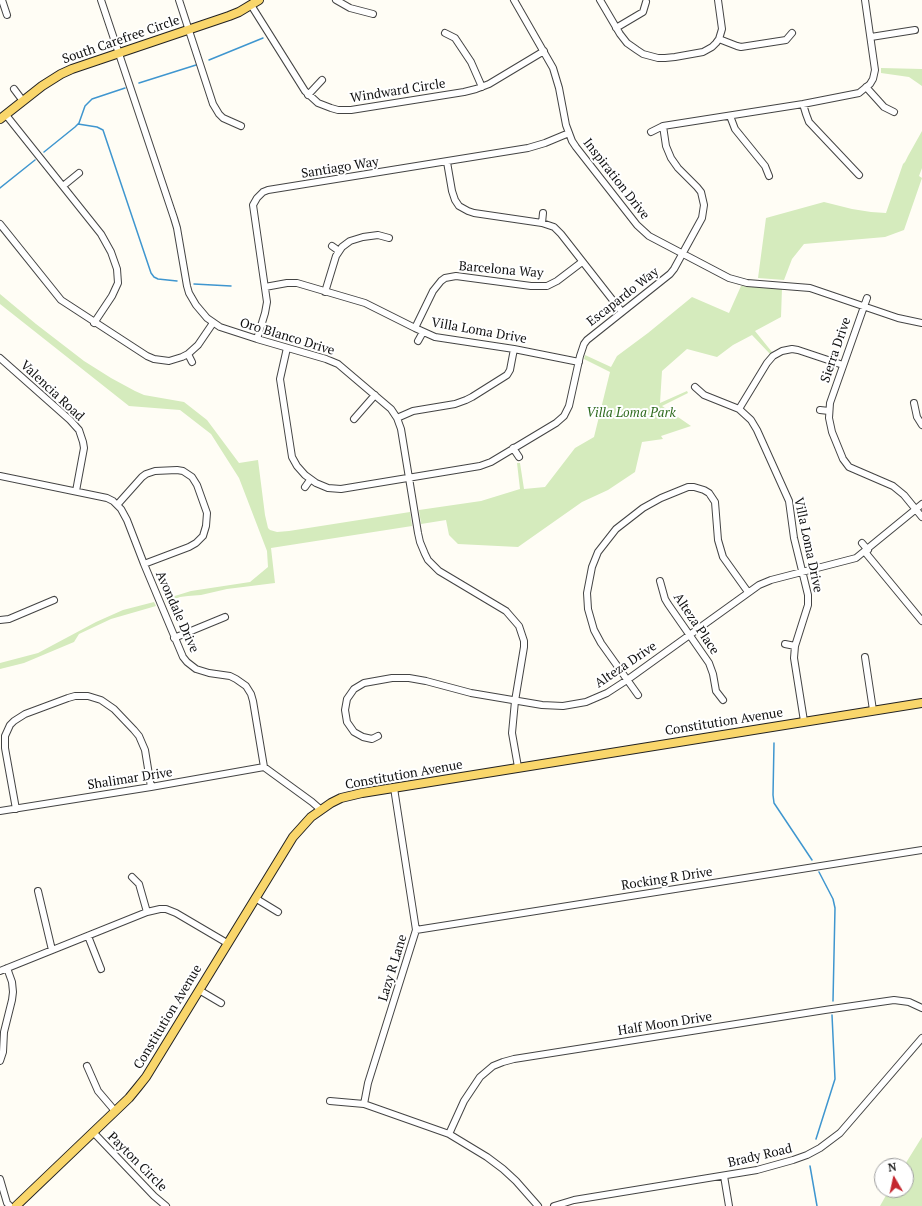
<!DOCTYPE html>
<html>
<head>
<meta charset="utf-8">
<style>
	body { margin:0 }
	#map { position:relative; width:922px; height:1206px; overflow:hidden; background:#fffdf5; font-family:"PT Serif",serif }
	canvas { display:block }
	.north { position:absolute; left:874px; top:1158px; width:40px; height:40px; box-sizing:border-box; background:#fff; border:1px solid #a0a0a0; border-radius:50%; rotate:351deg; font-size:11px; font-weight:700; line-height:16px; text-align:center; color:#111 }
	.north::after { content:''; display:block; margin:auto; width:14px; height:18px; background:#c4262e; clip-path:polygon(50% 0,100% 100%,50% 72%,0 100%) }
</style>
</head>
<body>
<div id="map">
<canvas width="922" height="1206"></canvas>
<div class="north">N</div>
</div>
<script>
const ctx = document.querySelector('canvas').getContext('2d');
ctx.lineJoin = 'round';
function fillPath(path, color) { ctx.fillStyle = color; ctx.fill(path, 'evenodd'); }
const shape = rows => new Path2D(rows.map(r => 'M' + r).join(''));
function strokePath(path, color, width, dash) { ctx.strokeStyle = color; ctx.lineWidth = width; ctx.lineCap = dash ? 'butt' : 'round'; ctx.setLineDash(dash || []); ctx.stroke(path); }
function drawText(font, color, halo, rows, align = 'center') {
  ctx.font = font + ' "PT Serif",serif'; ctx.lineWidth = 4; ctx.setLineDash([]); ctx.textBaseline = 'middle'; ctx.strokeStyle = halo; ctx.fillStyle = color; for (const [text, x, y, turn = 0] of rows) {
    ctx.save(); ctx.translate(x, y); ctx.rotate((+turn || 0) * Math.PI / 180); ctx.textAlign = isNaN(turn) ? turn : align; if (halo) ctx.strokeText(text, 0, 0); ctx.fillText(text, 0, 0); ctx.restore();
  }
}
fillPath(shape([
	[881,68,922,69,922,86,909,77,881,73],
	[922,131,922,168,919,176,922,178,904,230,885,237,804,244,792,259,784,280,758,278,766,218,824,202,852,209,871,212,886,213,903,164,905,162,908,156],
	[741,286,782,288,781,317,755,331,772,352,770,354,752,335,733,345,717,357,687,349,662,371,660,403,687,391,688,393,662,406,691,426,661,436,663,439,642,442,635,472,608,490,582,502,518,547,458,544,449,535,446,520,421,524,419,510,481,501,520,489,517,463,520,463,524,489,545,487,575,448,594,437,610,372,584,359,585,355,611,367,617,356,648,333,692,297,729,313],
	[0,294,36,324,84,361,111,378,135,391,144,395,184,402,207,420,239,463,258,460,265,515,268,528,270,530,277,532,289,531,410,512,412,526,271,548,275,583,227,589,201,595,188,596,180,597,166,602,165,599,191,591,250,582,268,567,267,551,239,478,211,434,180,410,129,406,0,304],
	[154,602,156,606,111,619,79,634,74,642,24,663,0,669,0,663,38,653,96,622,123,610],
	[922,1137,922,1206,880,1206,889,1190,906,1190,906,1166,904,1166]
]), '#d5ebbd');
strokePath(shape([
	[209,60,263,38],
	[139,83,196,65],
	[78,124,97,127,103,130,151,273,154,277,158,279,177,281],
	[44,152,75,127,79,123,85,106,92,99,125,88],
	[0,188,35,160],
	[194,284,231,286],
	[774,743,773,795,774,803,812,860],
	[819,872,833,899,835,908,833,1001],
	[816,1139,835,1079,832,1015],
	[810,1166,817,1206]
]), '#3f96cf', 1.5);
const minor = shape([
	[2,0,7,15],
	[101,0,174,218,177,228,187,286,189,293,196,305,207,318,220,327,257,339,326,359,338,364,391,409,397,418,401,429,418,533,420,542,425,554,428,560,439,571,506,611,519,626,524,641,524,647,515,701,512,733,518,767],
	[179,0,213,104,219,114,223,118,241,126],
	[336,0,350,8,373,14],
	[514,0,553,68,559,88,566,125,572,141,576,147,637,225,649,236,729,278,747,283,810,288,898,318,922,323],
	[600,0,620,34,627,43,637,50,643,54,658,58,665,58,675,57,703,52,712,47,716,43,719,39,722,29,718,0],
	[251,5,305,91,318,103,331,108,338,110,351,110,464,92,476,89,489,84,544,51],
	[616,28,643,12,646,2],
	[445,33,455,38,471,62,482,87],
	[871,37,915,30],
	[719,39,737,46,741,47,786,40,792,33],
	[866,87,884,107,894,112],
	[14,89,23,101],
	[308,95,322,80],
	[803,104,806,114,809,122,859,175],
	[6,115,101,234,111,252,117,269,118,283,112,296,94,323],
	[730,116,735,129,765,166,769,176],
	[651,132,663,126,803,104,859,93,870,84,873,79,875,70,865,0],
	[447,162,452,191,455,200,459,206,468,211,474,213,542,223,554,227,561,234,622,312],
	[63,186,79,173],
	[542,223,543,213],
	[0,224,61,300,147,356,154,359,169,361,182,357,188,354,198,345,213,323],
	[332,246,339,251],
	[265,287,287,283,297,283,365,303,415,328,435,337,514,349,579,362],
	[325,292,336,256,342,247,350,241,363,237,378,235,389,238],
	[867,298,830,403,829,418,832,432,843,459,849,467,893,486,904,495,922,517],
	[415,328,433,291,441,281,445,278,456,276,531,286,547,286,557,281,582,262],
	[257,339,265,313,267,302,253,205,257,198,263,192,268,190,528,148,545,143,569,133],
	[418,341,423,332],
	[287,348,280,379,292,457,297,466,305,475,316,483,328,488,341,489,480,466,491,462,556,423,564,416,569,406,580,356,584,344,587,340,670,274,674,269,702,218,704,205,701,192,697,187,678,168,671,158,666,146,663,126],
	[188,354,192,362],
	[0,358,70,420,79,430,83,442,84,448,76,491],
	[695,387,704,395,739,409,751,420,757,430,789,501,794,538,808,595,808,605,795,646,794,658,804,721],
	[914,403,917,417,922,425],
	[739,409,767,363,773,356,782,351,792,349,798,350,843,365],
	[820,410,829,411],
	[397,418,413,411,455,404,466,400,472,397,507,375,510,370,514,349],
	[354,419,375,395],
	[513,448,519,457],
	[0,476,107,498,113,501,121,509,127,520,144,564,183,657,187,662,196,669,209,673,230,676,236,679,246,686,251,694,253,701,264,767,312,802,320,809],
	[305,487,310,480],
	[117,505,142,477,146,474,155,471,177,470,183,471,192,477,197,485,207,513,206,526,203,536,196,543,189,547,144,564],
	[862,543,868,550],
	[865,552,922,621],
	[660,581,665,599,668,604,709,663,713,674,716,691,723,700],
	[0,620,9,619,54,600],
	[174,638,225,617],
	[785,644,795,646],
	[865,657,873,710],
	[638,695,601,643,594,630,588,609,587,593,592,567,598,552,616,529,643,508,661,498,688,487,694,487,704,490,709,493,715,502,718,540,723,557,748,592],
	[378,736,372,739,363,737,354,732,347,722,345,710,347,699,354,689,364,683,392,678,409,678,426,681,471,693,542,705,563,706,586,702,607,693,627,680,759,585,771,580,856,558,922,504],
	[16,809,5,748,5,736,10,725,14,721,25,714,68,698,75,696,88,696,101,700,114,709,134,730,139,736,145,750,151,787],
	[0,811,151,787,264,767],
	[132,877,139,884,147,912],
	[38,891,52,950],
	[255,898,278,912],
	[416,930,922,850],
	[88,936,101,969],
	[0,971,147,912,160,909,166,909,176,913,227,943],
	[199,990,221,1003],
	[0,1061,3,1052,4,1032,12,1000,13,992,12,982,7,968],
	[87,1066,98,1091,115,1111],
	[330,1101,364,1104,449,1134,487,1157,503,1169,516,1181,538,1206],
	[364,1104,368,1083,416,930,394,788],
	[93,1132,154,1196,166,1206],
	[449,1134,464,1101,480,1077,493,1066,503,1062,514,1059,825,1010,894,1000,909,1002,922,1008],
	[724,1176,729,1206],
	[0,1179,7,1203,10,1206],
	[554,1206,574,1200,757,1170,793,1160,807,1155,820,1148,840,1133,922,1038]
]);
const major = shape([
	[0,119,42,86,61,74,72,69,229,16,239,12,259,0],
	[16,1206,129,1098,138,1087,146,1077,293,837,311,817,331,803,341,798,362,793,922,703]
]);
strokePath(minor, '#444', 8);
strokePath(major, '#222', 10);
strokePath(minor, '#fff', 6);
strokePath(major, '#f9d66b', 8);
drawText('13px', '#111', '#fff', [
	["South Carefree Circle",121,40,-19],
	["Windward Circle",398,91,-9],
	["Santiago Way",340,168,-9],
	["Inspiration Drive",616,179,52],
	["Barcelona Way",501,270,5],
	["Escapardo Way",623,297,-38],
	["Villa Loma Drive",479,331,10],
	["Oro Blanco Drive",287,337,17],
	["Sierra Drive",836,350,-71],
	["Valencia Road",52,391,43],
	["Villa Loma Drive",808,545,78],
	["Avondale Drive",177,612,66],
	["Alteza Place",696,624,56],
	["Alteza Drive",626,665,-34],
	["Constitution Avenue",724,722,-9],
	["Constitution Avenue",404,775,-10],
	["Shalimar Drive",130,779,-9],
	["Rocking R Drive",667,879,-9],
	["Lazy R Lane",393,968,-73],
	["Constitution Avenue",168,1017,-59],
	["Half Moon Drive",665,1024,-9],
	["Brady Road",760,1156,-13],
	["Payton Circle",137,1162,45]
]);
drawText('italic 13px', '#2f6b1f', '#fff', [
	["Villa Loma Park",631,413]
]);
</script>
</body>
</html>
